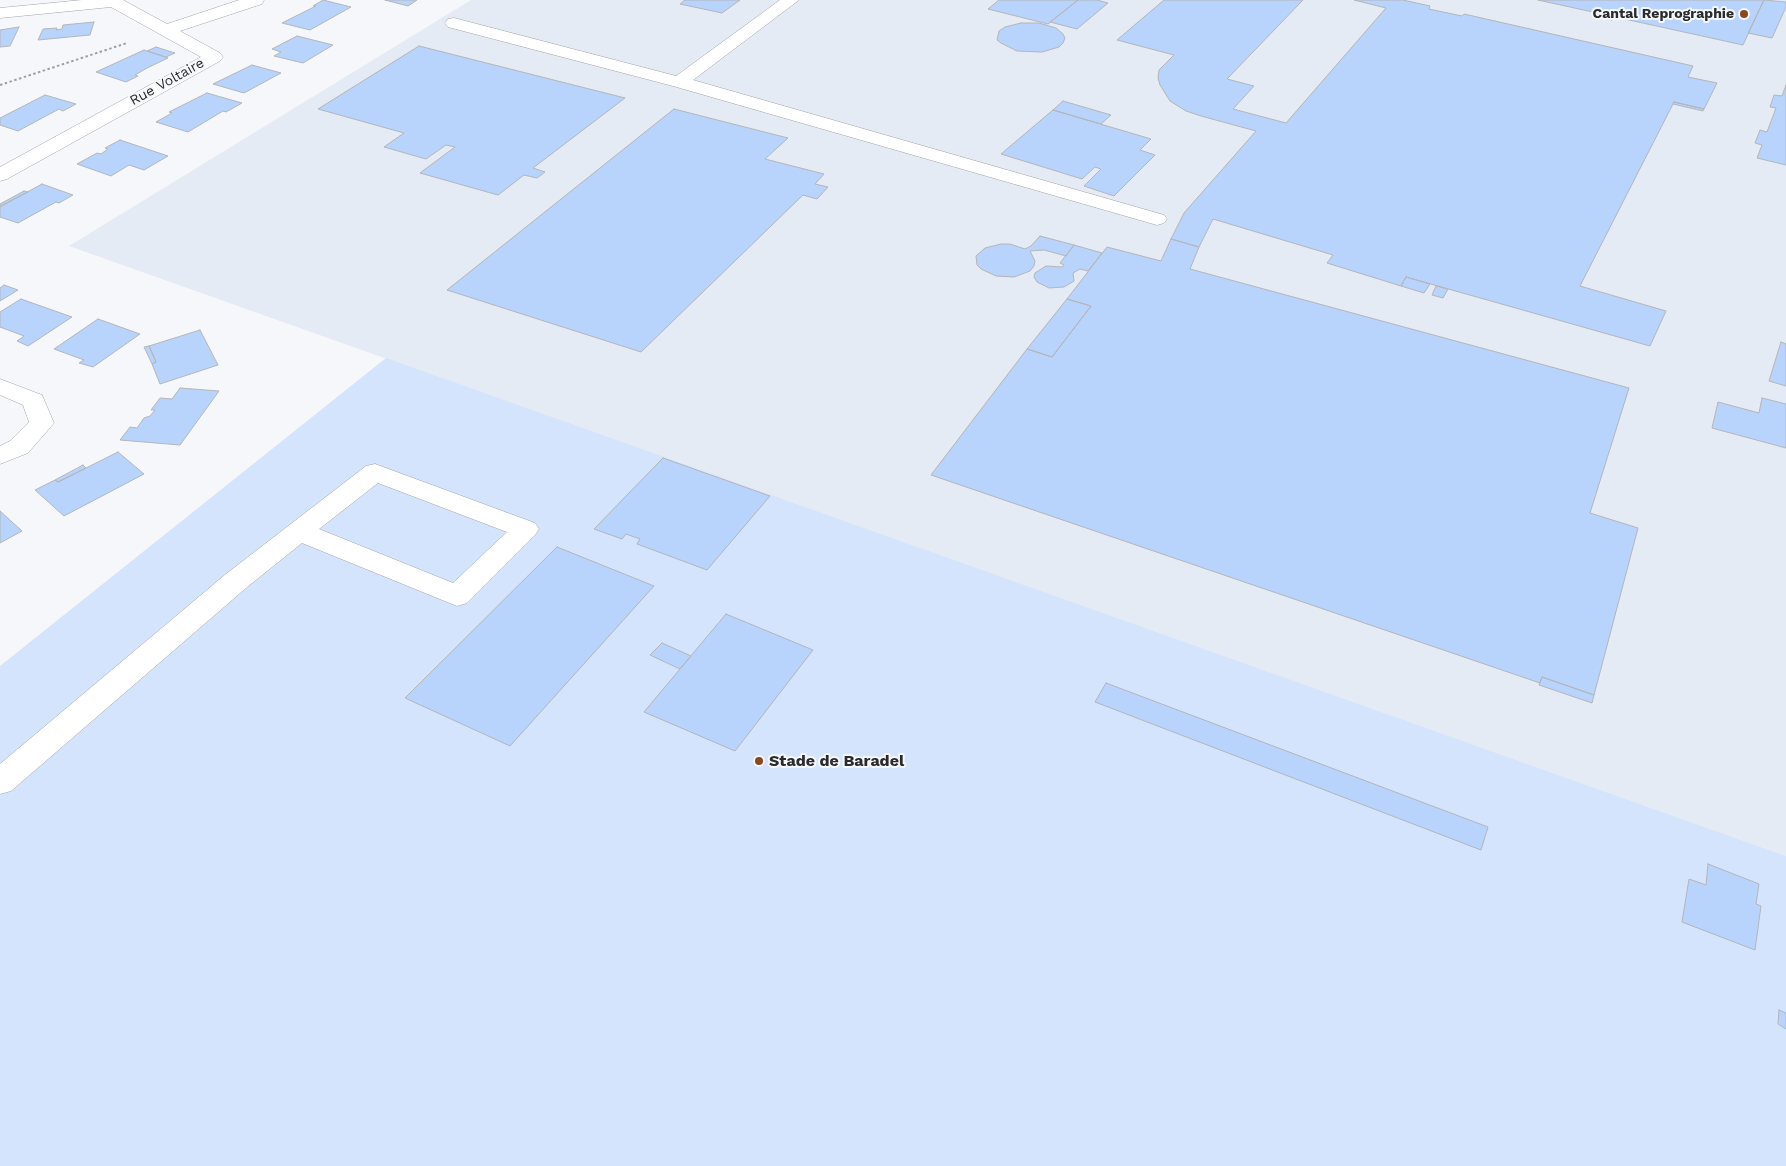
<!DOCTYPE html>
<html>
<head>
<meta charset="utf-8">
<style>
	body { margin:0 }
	canvas { display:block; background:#f5f7fb }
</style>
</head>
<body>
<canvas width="1786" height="1166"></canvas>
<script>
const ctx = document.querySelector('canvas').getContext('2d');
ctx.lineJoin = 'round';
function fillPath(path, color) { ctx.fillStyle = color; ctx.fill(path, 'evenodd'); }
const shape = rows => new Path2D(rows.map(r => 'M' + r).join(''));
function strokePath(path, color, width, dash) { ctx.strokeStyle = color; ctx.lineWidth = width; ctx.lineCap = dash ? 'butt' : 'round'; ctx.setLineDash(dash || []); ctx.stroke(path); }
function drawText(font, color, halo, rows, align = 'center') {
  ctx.font = font + ' "Work Sans",sans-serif'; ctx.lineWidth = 4; ctx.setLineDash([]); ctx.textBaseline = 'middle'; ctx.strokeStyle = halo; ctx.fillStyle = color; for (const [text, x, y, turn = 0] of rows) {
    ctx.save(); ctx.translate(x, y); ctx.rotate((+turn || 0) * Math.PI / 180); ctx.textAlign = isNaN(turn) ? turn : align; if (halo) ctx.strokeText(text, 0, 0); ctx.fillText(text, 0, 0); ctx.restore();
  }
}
fillPath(shape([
	[471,0,1786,0,1786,856,69,246]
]), '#e4ebf4');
fillPath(shape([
	[386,358,1786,856,1786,1166,0,1166,0,666]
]), '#d4e4fd');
const building = shape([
	[323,0,351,7,310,30,282,23,316,6,313,6,323,0],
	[385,0,417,0,408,6,385,0],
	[685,0,740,0,722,13,680,4,685,0],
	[999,0,1078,0,1048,24,988,9,999,0],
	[1078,0,1097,0,1108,3,1077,29,1050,22,1078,0],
	[1164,0,1303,0,1227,79,1254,86,1233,109,1286,123,1386,8,1354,0,1403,0,1430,6,1429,9,1462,16,1464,14,1693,66,1688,77,1717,83,1704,109,1674,102,1580,286,1666,311,1650,346,1406,277,1401,286,1327,263,1333,255,1213,219,1199,247,1171,239,1184,213,1256,131,1201,116,1186,111,1170,101,1160,85,1158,78,1159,70,1174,55,1117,40,1164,0],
	[1538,0,1764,0,1743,45,1538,0],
	[1764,0,1786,2,1786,7,1772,38,1748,33,1764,0],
	[1595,13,1614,17,1612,20,1594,16,1595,13],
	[94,22,90,35,38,40,43,29,57,28,56,30,62,29,63,25,94,22],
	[1021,23,1039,23,1056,28,1063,34,1065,38,1063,43,1059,47,1042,52,1017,51,1001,43,997,40,999,31,1005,27,1021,23],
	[19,27,10,46,0,47,0,30,19,27],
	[297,36,333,45,303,63,274,56,281,52,272,49,297,36],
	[419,46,625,98,533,168,545,172,537,178,524,175,498,195,420,173,455,147,446,145,426,159,384,147,404,133,318,109,419,46],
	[156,47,175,53,166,57,147,51,156,47],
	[144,50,168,58,147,68,135,75,138,76,126,82,96,72,144,50],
	[252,65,281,73,244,93,213,84,252,65],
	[1786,85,1786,165,1757,158,1762,145,1755,143,1760,130,1767,132,1776,108,1770,107,1774,95,1782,96,1786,85],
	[207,93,242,103,226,112,223,111,188,132,156,122,172,113,169,112,207,93],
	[45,95,76,104,63,111,59,109,18,131,0,125,0,118,45,95],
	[1063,101,1111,115,1101,124,1053,110,1063,101],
	[1674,102,1704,109,1703,111,1673,104,1674,102],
	[674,109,788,138,765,159,824,174,815,184,828,187,817,199,803,195,641,352,447,290,674,109],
	[1053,110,1151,139,1140,150,1155,155,1114,196,1084,186,1101,169,1095,167,1082,179,1001,154,1053,110],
	[120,140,168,156,144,170,129,165,111,176,77,164,97,153,101,154,108,149,105,148,120,140],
	[42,184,73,195,59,203,56,202,18,223,0,217,0,207,42,184],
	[24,191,28,192,0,206,0,204,24,191],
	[1040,236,1074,245,1066,256,1044,250,1030,251,1035,261,1034,266,1030,271,1014,277,996,276,981,269,977,265,976,256,985,248,1001,244,1010,244,1025,249,1031,246,1040,236],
	[1171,239,1199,247,1190,269,1629,388,1590,513,1638,528,1594,695,1542,677,1540,683,931,475,1027,349,1052,357,1091,306,1067,299,1107,247,1161,261,1171,239],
	[1074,245,1102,253,1088,271,1080,269,1073,273,1074,281,1064,287,1049,288,1037,282,1034,277,1035,273,1046,266,1062,267,1064,265,1060,263,1074,245],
	[1406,277,1430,284,1424,293,1401,286,1406,277],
	[4,285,18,290,0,301,0,288,4,285],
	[1436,286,1448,289,1443,298,1432,295,1436,286],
	[21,299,72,317,28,346,17,341,24,336,0,327,0,312,21,299],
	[1067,299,1091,306,1052,357,1027,349,1067,299],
	[98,319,140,334,93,367,79,363,84,360,54,349,98,319],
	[200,330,218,365,160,384,152,364,156,362,149,346,200,330],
	[1781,342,1786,344,1786,386,1769,381,1781,342],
	[149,346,156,362,152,364,144,347,149,346],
	[180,388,219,391,180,445,120,440,130,427,137,428,144,418,150,416,155,410,151,410,160,398,172,399,180,388],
	[1762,398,1786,404,1786,448,1712,428,1718,402,1759,413,1762,398],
	[118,452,144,474,64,516,35,490,55,480,58,482,118,452],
	[663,458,770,496,707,570,637,544,640,539,626,534,622,539,594,529,663,458],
	[83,465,86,468,58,482,55,480,83,465],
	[0,511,22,531,0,543,0,511],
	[557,547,654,586,510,746,405,698,557,547],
	[726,614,813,650,735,751,644,712,726,614],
	[662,643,691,656,680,669,650,655,662,643],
	[1542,677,1594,695,1592,703,1539,685,1542,677],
	[1106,683,1488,827,1481,850,1095,702,1106,683],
	[1708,864,1759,884,1756,904,1761,906,1755,950,1682,922,1689,879,1706,885,1708,864],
	[1779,1010,1786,1013,1786,1029,1778,1024,1779,1010]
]);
fillPath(building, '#b8d3fc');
strokePath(building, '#b4b6b9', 1);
const minor = shape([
	[82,0,123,0,167,24,239,0,264,0,262,4,180,31,220,53,223,57,220,61,7,179,0,181,0,167,201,57,111,7,0,18,0,8,82,0],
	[780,0,799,0,693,80,1164,215,1167,219,1164,223,1157,225,1150,223,673,86,448,27,445,23,448,19,454,18,676,76,780,0],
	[0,379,42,395,54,423,28,453,0,464,0,446,10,441,29,422,23,405,0,395,0,379],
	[375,464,535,523,539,529,535,535,467,603,457,606,302,543,246,588,11,791,0,794,0,764,226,574,366,466,375,464],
	[378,483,507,532,453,583,319,529,378,483]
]);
strokePath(minor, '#a3a5a8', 1);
strokePath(shape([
	[0,85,127,43]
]), '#9ea0a2', 2, [2.5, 2.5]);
fillPath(minor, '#fff');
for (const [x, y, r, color] of [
	[1744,14,5,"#8b471d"],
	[759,761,5,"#8b471d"]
]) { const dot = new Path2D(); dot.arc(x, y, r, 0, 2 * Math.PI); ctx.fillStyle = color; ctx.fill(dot); strokePath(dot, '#f5f7fb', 2); }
drawText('bold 14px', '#2a2b2c', '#f5f7fb', [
	["Cantal Reprographie",1734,14]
], 'right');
drawText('14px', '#2a2b2c', '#f5f7fb', [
	["Rue Voltaire",167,82,-29]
]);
drawText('bold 16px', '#2a2b2c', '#f5f7fb', [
	["Stade de Baradel",769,761]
], 'left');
</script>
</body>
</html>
